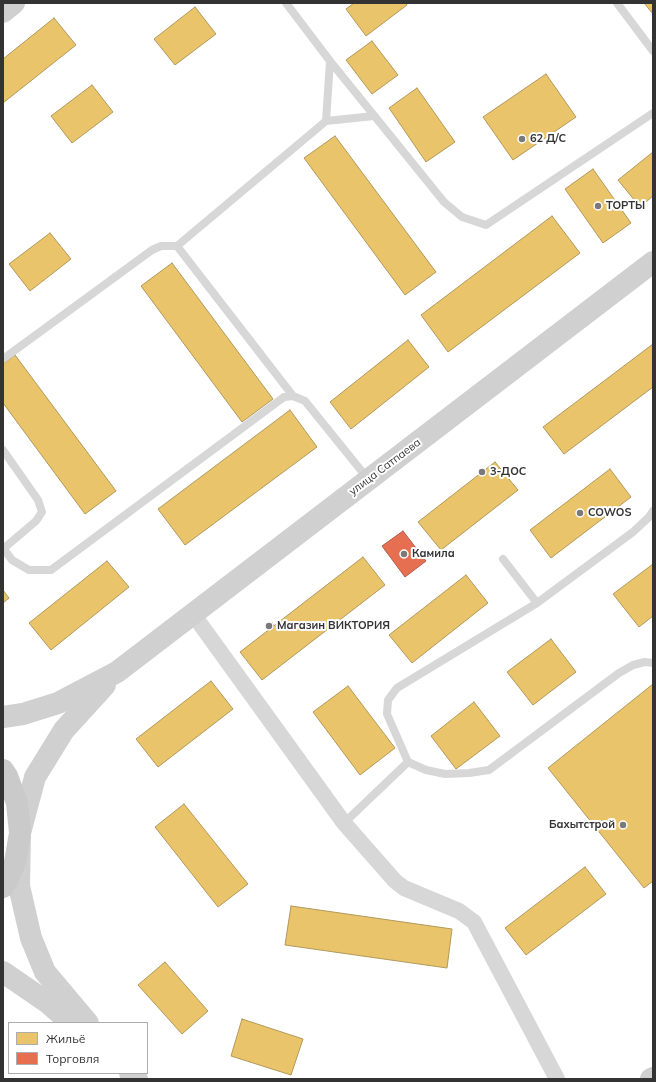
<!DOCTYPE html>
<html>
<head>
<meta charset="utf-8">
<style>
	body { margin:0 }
	#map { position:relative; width:656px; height:1082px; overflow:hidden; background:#fff; font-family:Mulish,sans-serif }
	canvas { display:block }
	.frame { position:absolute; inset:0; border:4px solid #333; pointer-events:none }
	.legend { position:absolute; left:8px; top:1022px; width:140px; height:52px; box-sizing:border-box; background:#fff; border:1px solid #adadad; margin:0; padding:5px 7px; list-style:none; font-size:12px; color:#333 }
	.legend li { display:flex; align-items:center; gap:8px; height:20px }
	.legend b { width:20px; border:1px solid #adadad }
</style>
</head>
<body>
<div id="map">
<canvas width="656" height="1082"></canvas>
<div class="frame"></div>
<ul class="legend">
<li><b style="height:11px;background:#e9c46a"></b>Жильё</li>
<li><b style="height:11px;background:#e76f51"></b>Торговля</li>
</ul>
</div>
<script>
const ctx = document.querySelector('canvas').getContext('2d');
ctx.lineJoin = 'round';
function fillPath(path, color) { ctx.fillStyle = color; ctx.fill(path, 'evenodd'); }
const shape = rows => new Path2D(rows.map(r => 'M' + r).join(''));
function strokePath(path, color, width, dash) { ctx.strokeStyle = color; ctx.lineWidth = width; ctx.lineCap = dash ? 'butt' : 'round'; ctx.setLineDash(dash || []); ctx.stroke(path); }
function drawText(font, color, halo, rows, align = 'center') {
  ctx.font = font + ' Mulish,sans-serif'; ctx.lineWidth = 4; ctx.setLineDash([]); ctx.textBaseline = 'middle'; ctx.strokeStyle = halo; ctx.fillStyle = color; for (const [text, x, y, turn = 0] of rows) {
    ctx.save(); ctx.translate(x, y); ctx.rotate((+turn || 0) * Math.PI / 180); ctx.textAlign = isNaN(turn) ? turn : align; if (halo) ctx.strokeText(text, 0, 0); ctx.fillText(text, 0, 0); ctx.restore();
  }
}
const homes = shape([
	[354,3,406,3,407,5,366,36,346,9,354,3],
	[644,3,653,3,653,14,644,3],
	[195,7,216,34,175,65,154,39,195,7],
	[54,18,76,45,3,103,3,59,54,18],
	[372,41,398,75,372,94,346,60,372,41],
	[546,74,576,117,513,160,483,117,546,74],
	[92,85,113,112,72,143,51,116,92,85],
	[417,88,455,142,426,162,389,108,417,88],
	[335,136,436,272,405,295,304,158,335,136],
	[653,152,653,196,640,207,618,180,653,152],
	[593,169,631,223,603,243,565,189,593,169],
	[552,216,580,253,448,352,421,315,552,216],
	[50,233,71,259,30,291,9,264,50,233],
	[172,263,273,399,242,422,141,286,172,263],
	[408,340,429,367,351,429,330,402,408,340],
	[653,344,653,387,564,454,543,427,653,344],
	[15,355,116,491,85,514,3,403,3,364,15,355],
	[290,410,317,447,185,545,158,509,290,410],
	[495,462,518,490,441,550,418,522,495,462],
	[610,469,631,497,551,558,530,530,610,469],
	[363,557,385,585,262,680,240,652,363,557],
	[107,561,129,587,51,650,29,623,107,561],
	[653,564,653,616,639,627,613,594,653,564],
	[466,575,488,603,412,663,389,635,466,575],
	[3,590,9,598,3,603,3,590],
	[551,639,576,672,533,705,507,672,551,639],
	[211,681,233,709,158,767,136,739,211,681],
	[653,684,653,881,644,888,548,768,653,684],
	[348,686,395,748,360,775,313,712,348,686],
	[474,702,500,736,456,769,431,736,474,702],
	[184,804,248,884,218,907,155,827,184,804],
	[585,867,606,894,526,955,505,928,585,867],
	[291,906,452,929,447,968,285,945,291,906],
	[165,962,208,1011,182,1034,138,985,165,962],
	[242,1019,303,1039,291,1075,231,1056,242,1019]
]);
fillPath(homes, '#e9c46a');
strokePath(homes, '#b2985a', 1);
const shops = shape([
	[403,531,426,561,405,577,382,546,403,531],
	[272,623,274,626,268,630,266,627,272,623]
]);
fillPath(shops, '#e76f51');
strokePath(shops, '#b15d48', 1);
strokePath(shape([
	[286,3,330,61,444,202,462,217,486,225,653,113],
	[617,3,653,51],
	[326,121,374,116],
	[177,246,326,121,330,61],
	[3,359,152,250,161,246,177,246,293,396],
	[3,450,38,500,42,512,36,521,3,549],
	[3,548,12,560,29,570,51,570,284,397,293,396,305,401,368,479],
	[503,559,537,603],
	[408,762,387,714,388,700,397,688,537,603,633,532,649,517,653,511],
	[344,823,408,762,426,770,445,774,469,773,489,770,619,673,633,665,645,662,653,663]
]), '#d7d7d7', 8);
strokePath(shape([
	[193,614,344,823,395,881,404,888,459,911,474,922,557,1079]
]), '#d7d7d7', 16);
strokePath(shape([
	[3,12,14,3],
	[3,717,23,714,58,703,117,672,653,262],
	[3,972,48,1003,71,1023],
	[88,1023,45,972,31,938,19,886,20,833,35,777,64,730,105,685],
	[130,1073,137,1079],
	[651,1079,653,1078]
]), '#d0d0d0', 22);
strokePath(shape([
	[3,770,7,776,17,803,20,833,15,862,7,881,3,887]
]), '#cacaca', 22);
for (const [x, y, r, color] of [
	[522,139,4,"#7a7a7a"],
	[598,206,4,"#7a7a7a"],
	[482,472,4,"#7a7a7a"],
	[580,513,4,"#7a7a7a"],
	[404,554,4,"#7a7a7a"],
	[269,626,4,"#7a7a7a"],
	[623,825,4,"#7a7a7a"]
]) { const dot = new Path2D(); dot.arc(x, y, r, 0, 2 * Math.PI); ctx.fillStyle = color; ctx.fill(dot); strokePath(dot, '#fff', 1.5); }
drawText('bold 11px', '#333', '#fff', [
	["62 Д/С",530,139],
	["ТОРТЫ",606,206],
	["3-ДОС",490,472],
	["COWOS",588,513],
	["Камила",412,554],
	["Магазин ВИКТОРИЯ",277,626],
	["Бахытстрой",615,825,"right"]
], 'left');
drawText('11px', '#333', '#fff', [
	["улица Сатпаева",385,467,-37]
]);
</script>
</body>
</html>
